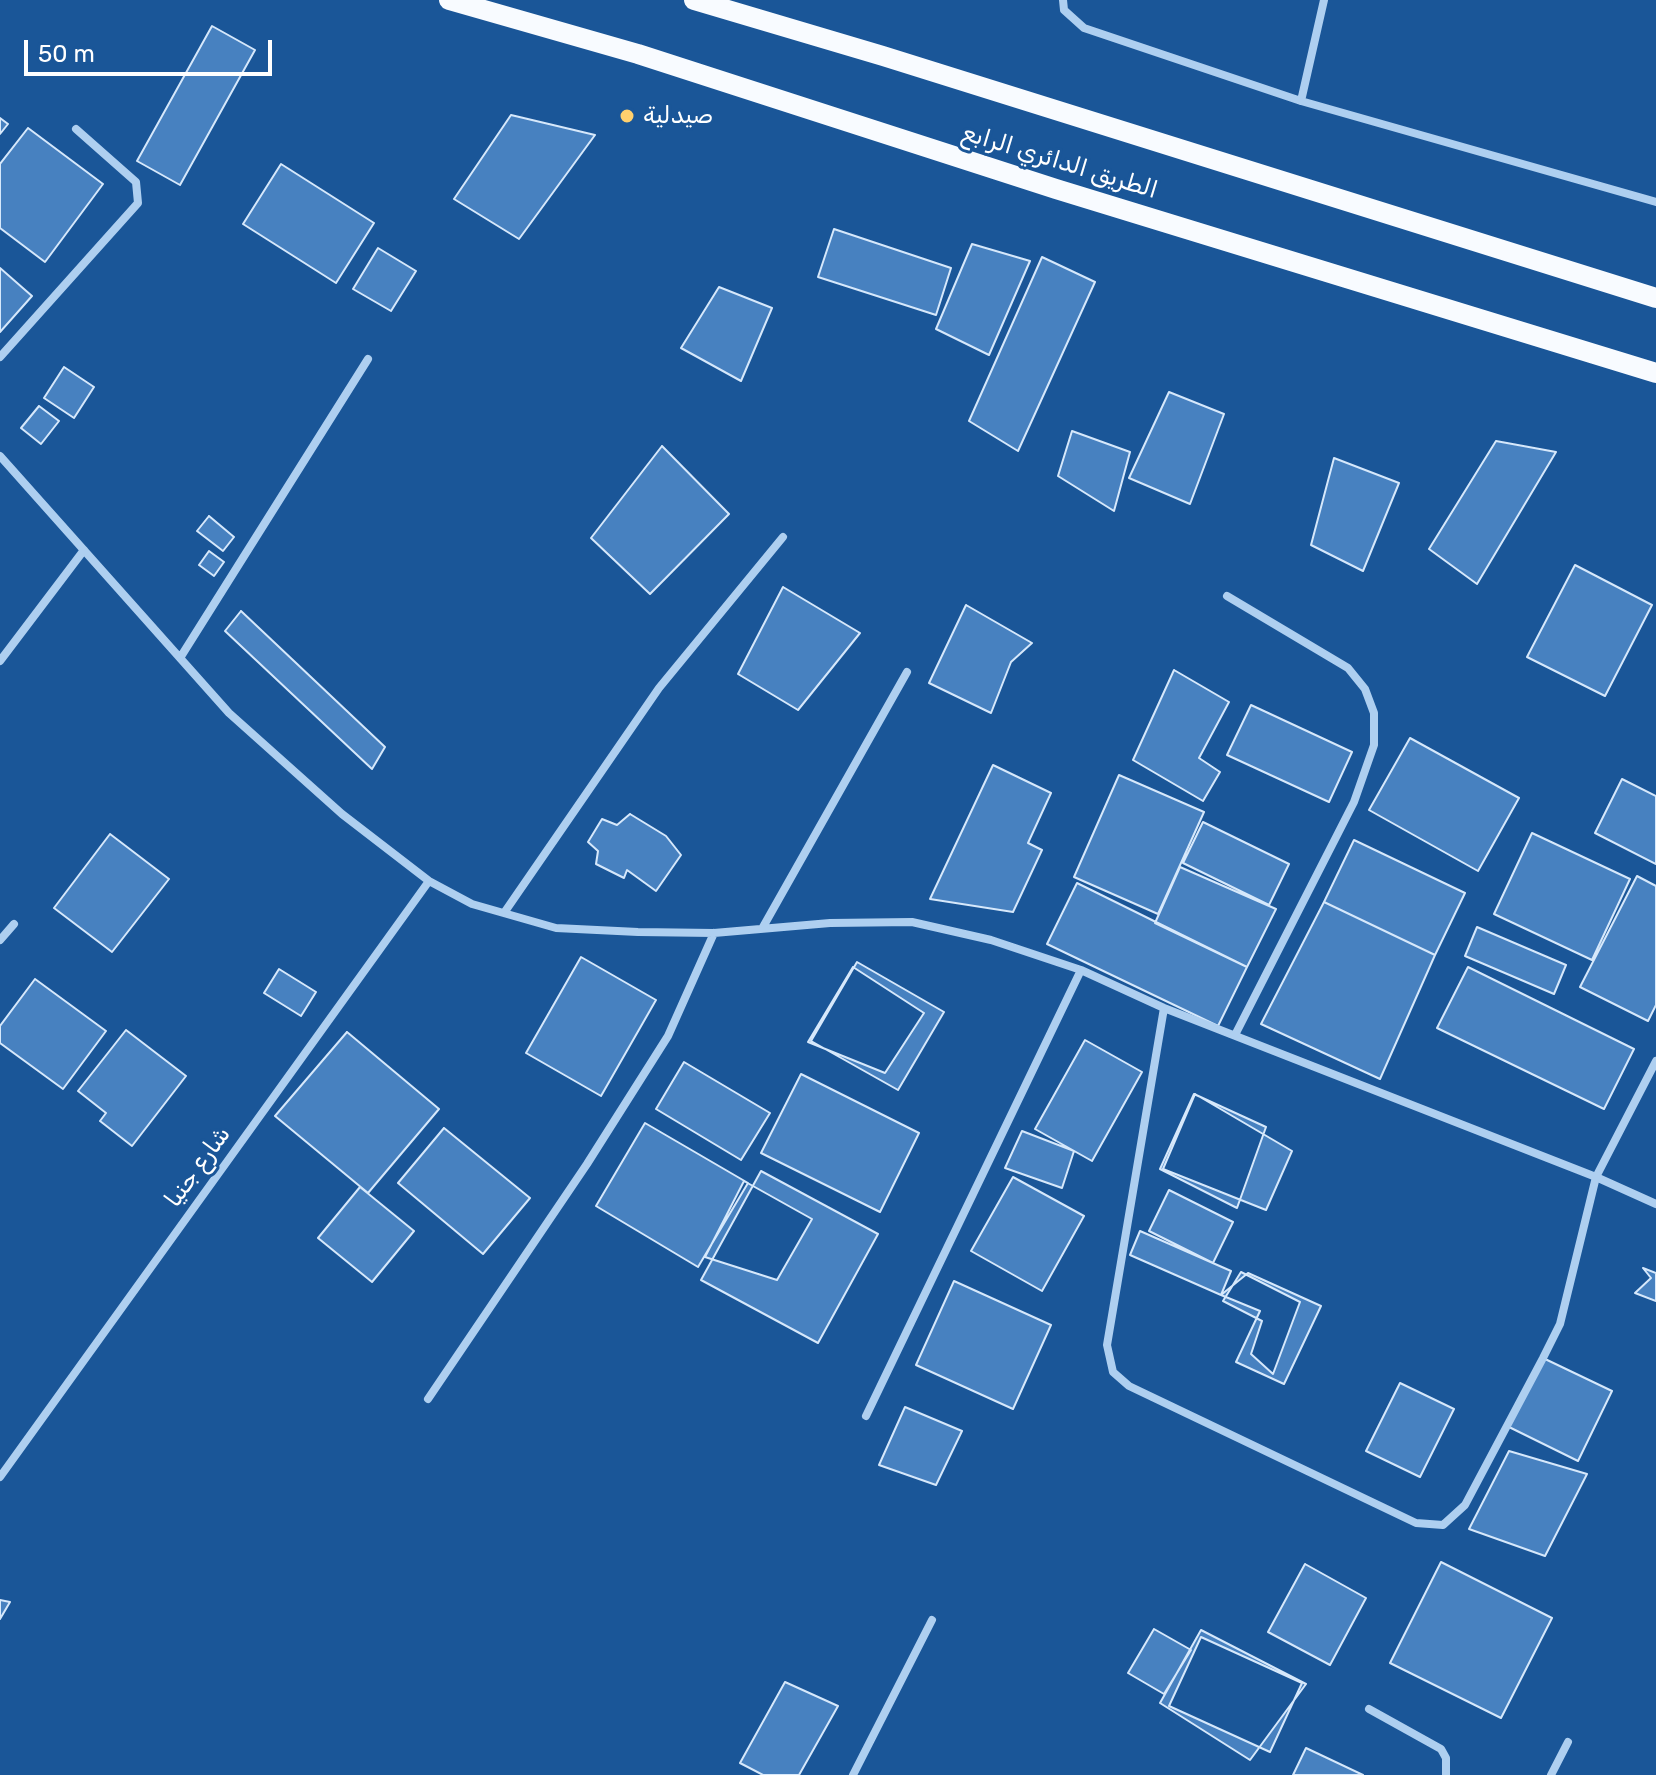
<!DOCTYPE html>
<html>
<head>
<meta charset="utf-8">
<style>
	body { margin:0 }
	#map { position:relative; width:1656px; height:1775px; overflow:hidden; background:#1a5698; font-family:Rubik,sans-serif }
	canvas { display:block }
	.scale { position:absolute; left:24px; top:40px; width:248px; height:36px; box-sizing:border-box; border:4px solid #fff; border-top:0; padding-left:10px; font-size:24px; line-height:28px; white-space:nowrap; color:#fff; -webkit-text-stroke:6px #1a5698; paint-order:stroke }
</style>
</head>
<body>
<div id="map">
<canvas width="1656" height="1775"></canvas>
<div class="scale">50 m</div>
</div>
<script>
const ctx = document.querySelector('canvas').getContext('2d');
ctx.lineJoin = 'round';
function fillPath(path, color) { ctx.fillStyle = color; ctx.fill(path, 'evenodd'); }
const shape = rows => new Path2D(rows.map(r => 'M' + r).join(''));
function strokePath(path, color, width, dash) { ctx.strokeStyle = color; ctx.lineWidth = width; ctx.lineCap = dash ? 'butt' : 'round'; ctx.setLineDash(dash || []); ctx.stroke(path); }
function drawText(font, color, halo, rows, align = 'center') {
  ctx.font = font + ' Rubik,"Noto Naskh Arabic",sans-serif'; ctx.lineWidth = 6; ctx.setLineDash([]); ctx.textBaseline = 'middle'; ctx.strokeStyle = halo; ctx.fillStyle = color; for (const [text, x, y, turn = 0] of rows) {
    ctx.save(); ctx.translate(x, y); ctx.rotate((+turn || 0) * Math.PI / 180); ctx.textAlign = isNaN(turn) ? turn : align; if (halo) ctx.strokeText(text, 0, 0); ctx.fillText(text, 0, 0); ctx.restore();
  }
}
const building = shape([
	[212,26,255,50,180,185,137,161,212,26],
	[511,115,595,135,519,239,454,199,511,115],
	[0,118,8,124,0,134,0,118],
	[28,128,103,184,45,262,0,228,0,164,28,128],
	[281,164,374,223,336,283,243,224,281,164],
	[834,229,951,268,936,315,818,277,834,229],
	[972,244,1030,261,989,355,936,329,972,244],
	[378,248,416,271,391,311,353,289,378,248],
	[1042,257,1095,282,1018,451,969,421,1042,257],
	[0,268,32,296,0,332,0,268],
	[719,287,772,308,741,381,681,348,719,287],
	[64,367,94,387,74,418,44,398,64,367],
	[1169,392,1224,414,1190,504,1129,478,1169,392],
	[39,406,59,421,41,444,21,428,39,406],
	[1072,431,1130,452,1114,511,1058,476,1072,431],
	[1496,441,1556,452,1477,584,1429,549,1496,441],
	[662,446,729,514,650,594,591,538,662,446],
	[1334,458,1399,483,1363,571,1311,545,1334,458],
	[209,516,234,537,223,551,197,531,209,516],
	[209,551,224,562,214,576,199,565,209,551],
	[1575,565,1652,605,1605,696,1527,657,1575,565],
	[783,587,860,633,798,710,738,674,783,587],
	[966,605,1032,643,1011,662,991,713,929,683,966,605],
	[241,611,385,747,372,769,225,631,241,611],
	[1174,670,1229,702,1199,758,1220,772,1203,801,1133,760,1174,670],
	[1251,705,1352,752,1329,802,1227,755,1251,705],
	[1410,738,1519,798,1478,871,1369,810,1410,738],
	[993,765,1051,793,1028,843,1042,850,1013,912,930,899,993,765],
	[1119,775,1204,812,1158,914,1074,877,1119,775],
	[1622,779,1656,796,1656,864,1595,833,1622,779],
	[630,814,666,836,681,855,656,891,627,870,624,878,596,864,598,851,588,842,602,819,617,825,630,814],
	[1203,822,1289,864,1269,905,1183,863,1203,822],
	[1532,833,1630,879,1592,960,1494,914,1532,833],
	[110,834,169,879,112,952,54,908,110,834],
	[1354,840,1465,893,1435,955,1324,902,1354,840],
	[1180,867,1276,909,1247,967,1155,923,1180,867],
	[1637,876,1656,886,1656,1005,1648,1021,1580,987,1637,876],
	[1077,883,1247,967,1218,1026,1047,944,1077,883],
	[1324,902,1435,955,1380,1079,1261,1024,1324,902],
	[1477,927,1566,965,1554,994,1465,956,1477,927],
	[581,957,656,1000,601,1096,526,1053,581,957],
	[857,962,944,1012,898,1090,811,1041,857,962],
	[853,967,924,1013,885,1073,808,1042,853,967],
	[1468,967,1634,1049,1604,1109,1437,1028,1468,967],
	[279,969,316,992,301,1016,264,993,279,969],
	[35,979,106,1031,63,1089,0,1043,0,1026,35,979],
	[126,1030,186,1076,132,1146,100,1121,106,1113,78,1091,126,1030],
	[347,1032,439,1109,368,1193,275,1116,347,1032],
	[1085,1040,1142,1072,1092,1161,1035,1129,1085,1040],
	[684,1062,770,1113,741,1160,656,1109,684,1062],
	[801,1074,919,1133,880,1212,761,1153,801,1074],
	[1194,1094,1266,1127,1237,1208,1160,1169,1194,1094],
	[1195,1094,1292,1151,1266,1210,1163,1169,1195,1094],
	[645,1123,748,1183,698,1267,596,1206,645,1123],
	[444,1128,530,1198,483,1254,398,1183,444,1128],
	[1022,1131,1074,1151,1062,1188,1005,1168,1022,1131],
	[761,1171,878,1234,818,1343,701,1280,761,1171],
	[1013,1177,1084,1216,1042,1291,971,1251,1013,1177],
	[744,1181,812,1219,777,1280,705,1257,744,1181],
	[360,1187,414,1231,372,1282,318,1238,360,1187],
	[1169,1190,1233,1222,1213,1263,1149,1231,1169,1190],
	[1140,1231,1231,1271,1221,1295,1130,1255,1140,1231],
	[1643,1268,1656,1273,1656,1301,1635,1293,1651,1278,1643,1268],
	[1241,1272,1300,1302,1273,1374,1251,1354,1262,1321,1223,1301,1241,1272],
	[1248,1273,1321,1306,1284,1384,1236,1362,1260,1311,1221,1295,1248,1273],
	[954,1281,1051,1325,1013,1409,916,1365,954,1281],
	[1543,1358,1612,1391,1578,1461,1509,1427,1543,1358],
	[1400,1383,1454,1409,1420,1477,1366,1451,1400,1383],
	[905,1407,962,1431,936,1485,879,1465,905,1407],
	[1509,1451,1587,1474,1545,1556,1469,1529,1509,1451],
	[1441,1562,1552,1618,1501,1718,1390,1663,1441,1562],
	[1305,1564,1366,1598,1330,1665,1268,1632,1305,1564],
	[0,1600,10,1602,0,1619,0,1600],
	[1154,1629,1191,1650,1164,1694,1128,1673,1154,1629],
	[1201,1630,1306,1684,1250,1760,1160,1703,1201,1630],
	[1201,1637,1302,1683,1270,1752,1169,1706,1201,1637],
	[785,1682,838,1706,799,1775,763,1775,740,1763,785,1682],
	[1306,1748,1363,1775,1293,1775,1306,1748]
]);
fillPath(building, '#4781c0');
strokePath(building, '#d6e8fb', 2);
strokePath(shape([
	[1063,0,1064,10,1084,28,1301,101,1656,202],
	[1301,101,1324,0],
	[0,357,138,203,136,182,76,129],
	[0,456,229,713,342,814,429,881,472,904,556,928,638,932,714,933,830,923,912,922,991,940,1081,970,1164,1008,1596,1177,1656,1204],
	[1227,596,1348,668,1365,689,1374,713,1374,745,1354,802,1235,1035],
	[180,658,368,359],
	[0,661,84,550],
	[504,913,659,688,783,537],
	[763,927,907,672],
	[0,940,14,924],
	[1164,1008,1107,1345,1113,1372,1129,1386,1416,1523,1443,1525,1465,1505,1543,1358,1560,1324,1596,1177,1656,1061],
	[428,1399,587,1164,668,1036,714,933],
	[866,1416,1081,970],
	[0,1477,429,881],
	[1369,1709,1441,1749,1446,1758,1446,1775],
	[853,1775,932,1620],
	[1551,1775,1568,1742]
]), '#aecff0', 8);
strokePath(shape([
	[449,0,638,54,1056,189,1656,373],
	[694,0,883,56,1656,298]
]), '#f8fbff', 20);
for (const [x, y, r, color] of [
	[627,116,8,"#ffd06e"]
]) { const dot = new Path2D(); dot.arc(x, y, r, 0, 2 * Math.PI); ctx.fillStyle = color; ctx.fill(dot); strokePath(dot, '#1a5698', 3); }
drawText('24px', '#fff', '#1a5698', [
	["صيدلية",643,116]
], 'left');
drawText('24px', '#fff', '#1a5698', [
	["الطريق الدائري الرابع",1060,162,17],
	["شارع جنيا",198,1167,-54]
]);
</script>
</body>
</html>
